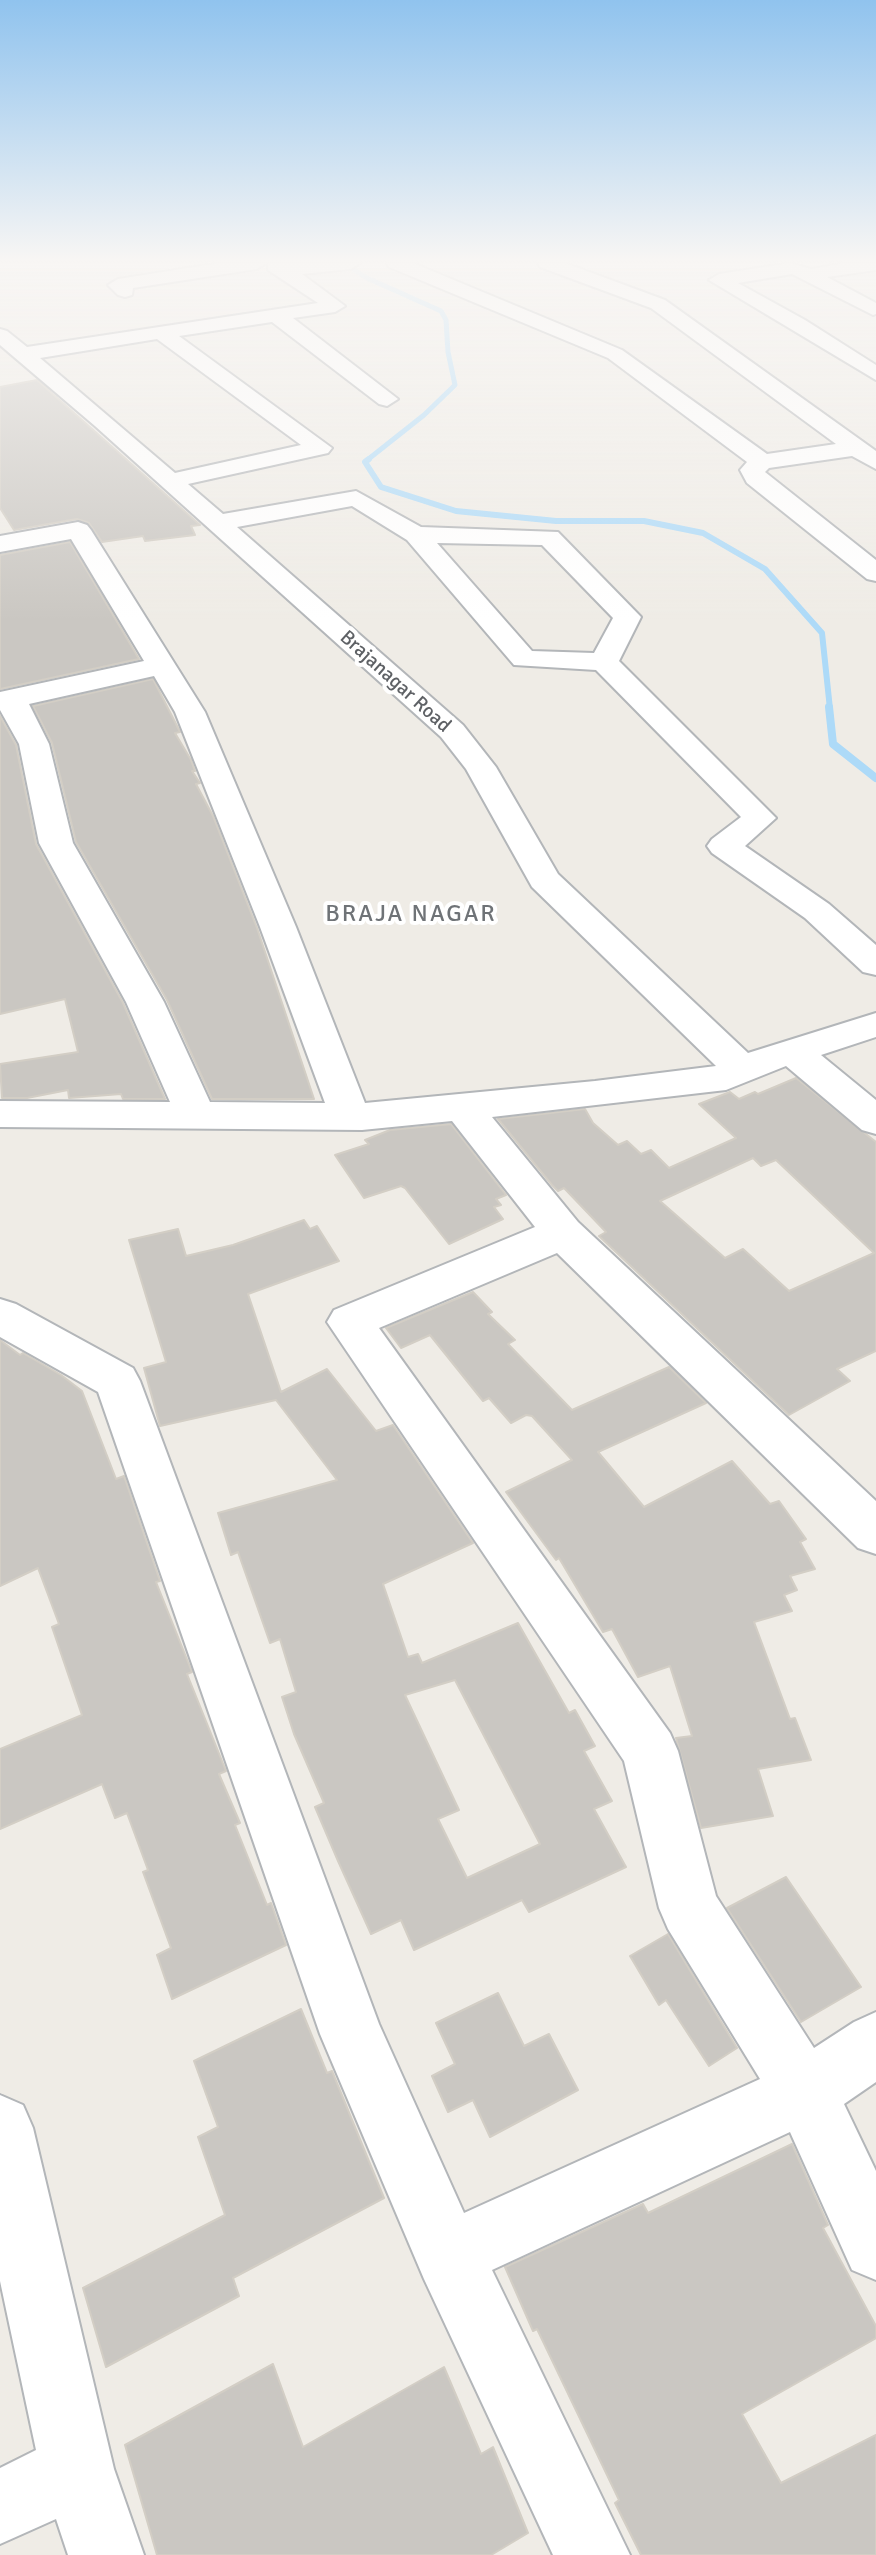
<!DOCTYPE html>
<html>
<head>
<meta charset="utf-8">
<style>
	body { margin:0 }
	canvas { display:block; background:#efece6 }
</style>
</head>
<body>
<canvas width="876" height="2555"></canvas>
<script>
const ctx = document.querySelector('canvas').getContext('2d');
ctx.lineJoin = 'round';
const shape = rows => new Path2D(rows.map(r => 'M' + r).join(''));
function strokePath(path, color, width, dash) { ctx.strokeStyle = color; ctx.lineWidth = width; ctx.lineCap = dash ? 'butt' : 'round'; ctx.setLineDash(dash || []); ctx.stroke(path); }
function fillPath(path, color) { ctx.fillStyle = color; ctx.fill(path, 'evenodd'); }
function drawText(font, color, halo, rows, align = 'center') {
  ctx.font = font + ' Signika,sans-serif'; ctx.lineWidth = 8; ctx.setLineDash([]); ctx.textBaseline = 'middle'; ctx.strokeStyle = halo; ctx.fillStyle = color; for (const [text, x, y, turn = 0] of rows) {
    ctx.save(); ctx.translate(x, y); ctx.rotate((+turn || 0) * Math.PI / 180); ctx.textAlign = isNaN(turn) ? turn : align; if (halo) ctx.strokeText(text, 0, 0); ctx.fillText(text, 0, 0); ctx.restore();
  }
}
strokePath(shape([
	[343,263,367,278,441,311,446,320,448,352,455,385,424,415,366,461]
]), '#addaf8', 5);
strokePath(shape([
	[369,459,365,462,381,487,456,511,556,521,644,521,703,533,765,569,822,633,830,709]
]), '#addaf8', 6);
strokePath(shape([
	[829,707,833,744,876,778]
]), '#addaf8', 8);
const building = shape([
	[37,380,200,525,191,526,195,535,145,541,143,536,102,542,89,523,77,519,14,530,0,508,0,387,37,380],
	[70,542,139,659,0,689,0,555,70,542],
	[153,679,176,724,180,732,175,733,191,760,195,771,192,771,200,783,196,784,213,816,257,928,314,1099,212,1099,167,1000,76,842,52,743,33,706,153,679],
	[0,716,16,745,36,844,123,1003,165,1099,123,1099,121,1094,69,1098,68,1090,27,1098,2,1098,0,1064,78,1052,65,999,0,1014,0,716],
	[796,1078,876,1142,876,1351,837,1369,850,1381,789,1415,599,1236,606,1232,564,1188,558,1191,552,1185,498,1119,585,1109,593,1123,618,1145,627,1141,641,1154,651,1150,669,1168,736,1138,699,1104,730,1092,739,1099,755,1092,758,1094,796,1078],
	[753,1158,761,1166,776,1160,874,1253,789,1291,743,1249,725,1258,660,1201,753,1158],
	[451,1124,506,1195,496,1199,501,1205,494,1207,503,1219,449,1244,405,1188,401,1186,364,1198,335,1155,369,1144,365,1140,390,1130,451,1124],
	[304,1220,310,1229,317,1226,339,1261,248,1294,281,1392,327,1369,376,1431,393,1425,473,1543,383,1584,408,1657,418,1654,422,1663,518,1623,569,1713,575,1710,595,1746,584,1751,612,1801,594,1809,626,1867,529,1912,522,1900,414,1950,401,1920,371,1934,338,1861,315,1807,324,1803,294,1734,282,1697,296,1692,280,1639,270,1643,238,1552,231,1555,218,1513,337,1480,276,1400,160,1426,144,1368,166,1362,129,1240,178,1229,186,1256,233,1245,304,1220],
	[455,1680,540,1844,467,1878,438,1819,459,1810,405,1695,455,1680],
	[473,1292,492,1312,488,1314,515,1340,508,1344,572,1410,669,1367,706,1403,598,1452,644,1507,732,1461,770,1504,779,1501,806,1539,800,1542,815,1569,790,1576,797,1590,784,1595,792,1611,754,1622,790,1719,795,1718,811,1760,758,1769,773,1816,701,1828,676,1738,692,1736,670,1666,638,1677,612,1629,603,1632,559,1558,556,1560,506,1492,572,1460,532,1416,526,1415,511,1423,489,1398,483,1401,430,1335,401,1348,386,1328,473,1292],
	[0,1340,20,1355,23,1353,61,1375,82,1391,116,1479,124,1476,160,1581,156,1582,192,1672,187,1674,226,1771,219,1774,240,1823,235,1825,267,1905,271,1903,286,1945,172,1999,157,1955,171,1948,143,1872,148,1870,127,1813,115,1818,102,1784,0,1829,0,1749,82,1715,52,1627,59,1624,38,1568,0,1586,0,1340],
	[786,1877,861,1987,801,2022,727,1908,786,1877],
	[668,1934,737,2048,709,2066,666,2000,659,2005,630,1956,668,1934],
	[498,1993,524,2046,549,2034,578,2090,490,2137,473,2100,448,2112,432,2076,455,2064,436,2023,498,1993],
	[301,2009,327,2073,332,2071,384,2198,233,2278,239,2296,106,2367,83,2288,225,2215,198,2137,218,2127,194,2061,301,2009],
	[792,2144,828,2225,823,2228,876,2326,876,2338,742,2414,781,2483,876,2435,876,2555,641,2555,615,2503,619,2500,537,2329,533,2331,505,2267,643,2204,648,2213,792,2144],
	[273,2364,303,2447,444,2367,481,2454,493,2447,528,2533,491,2555,157,2555,125,2445,273,2364]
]);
fillPath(building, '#cac7c2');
strokePath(building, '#d3cec5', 2);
const minor = shape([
	[220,263,266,263,257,269,133,288,132,295,125,297,118,295,108,285,118,279,220,263],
	[268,263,360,263,351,269,302,274,345,306,335,312,293,318,398,399,387,406,379,404,272,322,179,336,332,448,328,453,188,484,223,514,356,491,421,527,558,532,641,617,619,661,776,818,745,846,829,904,876,945,876,975,863,972,805,918,712,853,707,846,712,839,741,817,596,670,514,665,407,540,352,506,237,527,463,725,496,767,558,874,748,1053,876,1013,876,1037,821,1055,876,1100,876,1134,862,1130,786,1066,726,1090,492,1117,578,1222,876,1501,876,1554,858,1548,557,1253,379,1328,670,1733,678,1751,716,1896,814,2048,854,2022,876,2012,876,2082,844,2104,876,2171,876,2280,852,2270,790,2132,492,2270,630,2555,553,2555,424,2279,320,2034,98,1392,0,1337,0,1299,16,1304,133,1368,140,1381,379,2024,464,2213,760,2079,668,1929,659,1908,624,1761,327,1322,334,1310,535,1227,452,1121,362,1130,0,1127,0,1101,170,1102,126,1002,39,843,19,744,0,710,0,692,144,661,71,539,0,552,0,536,78,522,87,525,91,530,205,712,296,927,365,1103,595,1081,716,1066,532,887,466,769,441,737,95,426,0,345,0,329,7,331,27,347,318,303,268,270,268,263],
	[157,339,301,445,175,473,40,358,157,339],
	[437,543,542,545,613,618,594,653,532,651,437,543],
	[154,676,175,712,260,927,325,1103,210,1102,164,1002,73,843,49,744,29,704,154,676],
	[387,263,413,263,622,350,767,454,836,444,651,308,540,267,538,263,565,263,665,300,876,451,876,469,852,456,769,468,765,472,876,560,876,581,867,579,747,483,740,470,747,462,608,358,389,267,387,263],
	[790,263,811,269,846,263,876,263,876,270,827,277,876,303,876,314,873,315,792,274,738,283,805,320,876,365,876,380,709,280,719,274,790,263],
	[0,2095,23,2105,33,2128,114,2469,144,2555,68,2555,56,2519,0,2544,0,2468,36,2450,0,2281,0,2095]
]);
strokePath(minor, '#b3b6b9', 4);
fillPath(minor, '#fff');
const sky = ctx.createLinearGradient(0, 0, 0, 621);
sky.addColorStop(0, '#90c3ee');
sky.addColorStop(0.42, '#f8f6f4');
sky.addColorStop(1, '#f8f6f400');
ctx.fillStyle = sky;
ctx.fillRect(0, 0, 876, 621);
drawText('20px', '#5e6165', '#fff', [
	["Brajanagar Road",395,682,42]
]);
ctx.letterSpacing = '2px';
drawText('24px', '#6f7377', '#fff', [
	["BRAJA NAGAR",411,915]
]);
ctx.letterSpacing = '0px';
</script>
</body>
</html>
